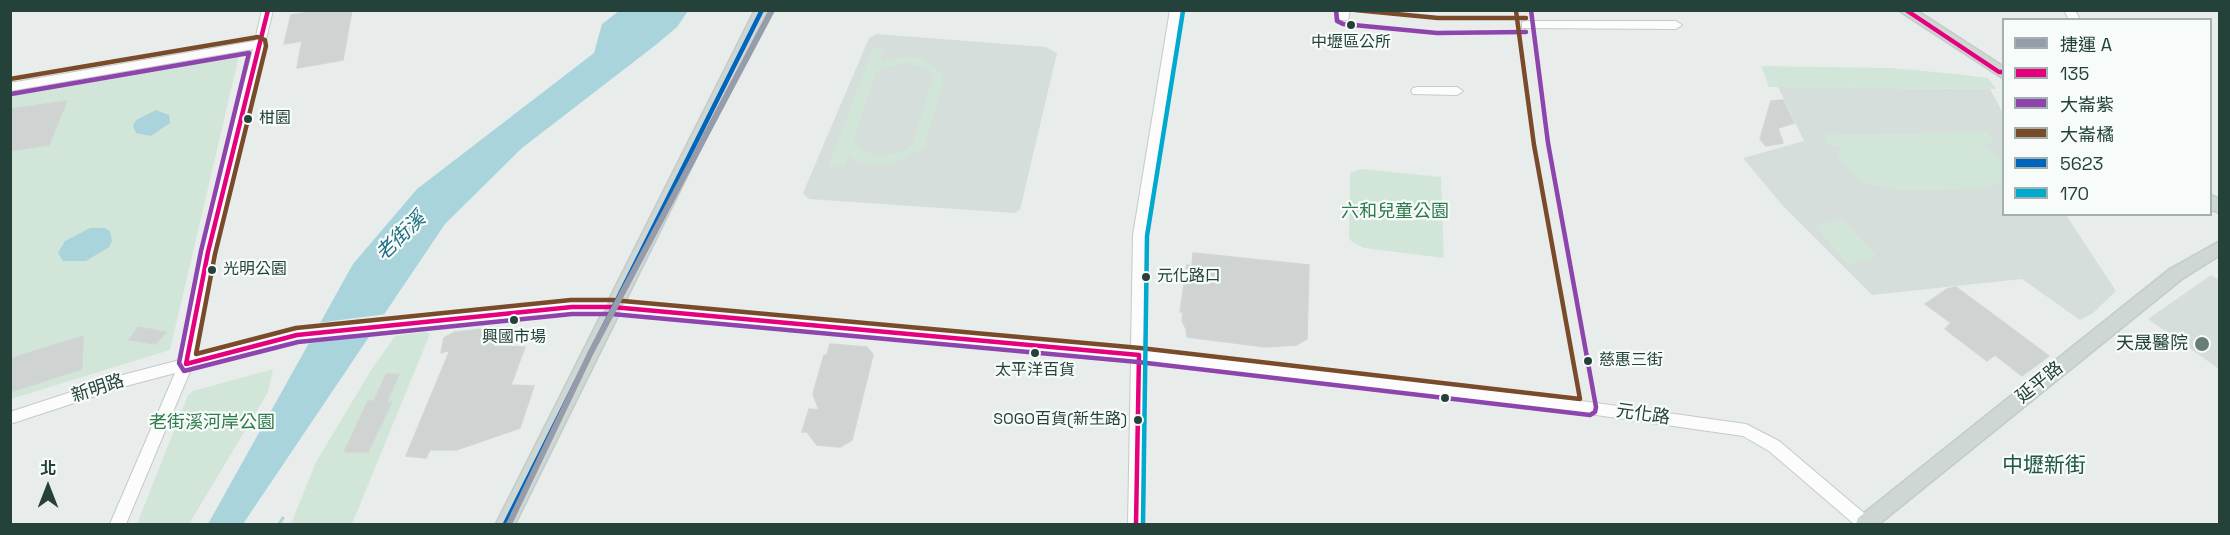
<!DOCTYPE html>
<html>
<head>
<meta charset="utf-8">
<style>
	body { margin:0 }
	#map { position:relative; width:2230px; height:535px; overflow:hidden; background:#e8edeb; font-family:"Space Grotesk","Noto Sans TC",sans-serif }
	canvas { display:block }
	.frame { position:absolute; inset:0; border:12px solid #24423a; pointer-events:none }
	.legend { position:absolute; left:2002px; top:18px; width:210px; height:198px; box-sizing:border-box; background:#f7fbf9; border:2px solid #a3b1ad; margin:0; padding:8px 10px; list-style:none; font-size:18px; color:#24423a }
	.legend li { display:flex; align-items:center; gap:12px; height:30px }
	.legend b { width:30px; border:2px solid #a3b1ad }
	.north { position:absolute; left:18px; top:457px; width:60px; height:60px; -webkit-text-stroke:4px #f7fbf9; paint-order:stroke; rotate:0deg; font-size:16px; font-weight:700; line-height:24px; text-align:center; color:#24423a }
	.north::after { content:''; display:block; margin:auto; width:21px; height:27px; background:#24423a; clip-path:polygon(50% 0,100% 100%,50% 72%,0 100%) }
</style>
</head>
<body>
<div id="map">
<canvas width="2230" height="535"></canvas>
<div class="frame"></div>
<ul class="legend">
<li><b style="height:8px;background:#969caa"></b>捷運 A</li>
<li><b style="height:8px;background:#e5007d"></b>135</li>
<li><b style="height:8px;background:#8e44ad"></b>大崙紫</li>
<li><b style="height:8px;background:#7a4b2a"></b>大崙橘</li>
<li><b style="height:8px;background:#0065bd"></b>5623</li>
<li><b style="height:8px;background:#00a9ce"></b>170</li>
</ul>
<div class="north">北</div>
</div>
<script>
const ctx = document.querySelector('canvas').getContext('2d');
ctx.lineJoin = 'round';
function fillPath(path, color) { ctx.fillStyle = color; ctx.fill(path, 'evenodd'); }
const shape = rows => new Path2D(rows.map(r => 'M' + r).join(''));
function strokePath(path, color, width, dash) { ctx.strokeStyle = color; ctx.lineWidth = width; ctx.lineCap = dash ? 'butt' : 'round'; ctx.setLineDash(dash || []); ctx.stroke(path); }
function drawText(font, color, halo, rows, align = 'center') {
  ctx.font = font + ' "Space Grotesk","Noto Sans TC",sans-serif'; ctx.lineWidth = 4.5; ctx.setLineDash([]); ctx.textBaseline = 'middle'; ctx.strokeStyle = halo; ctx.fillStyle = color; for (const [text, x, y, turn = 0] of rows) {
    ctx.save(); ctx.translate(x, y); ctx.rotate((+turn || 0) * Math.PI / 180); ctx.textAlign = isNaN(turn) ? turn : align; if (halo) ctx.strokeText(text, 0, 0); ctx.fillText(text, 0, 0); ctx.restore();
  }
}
fillPath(shape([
	[877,34,1046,47,1057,53,1020,210,1014,213,809,199,803,193,869,38],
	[1778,87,1990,89,2003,113,2004,214,2066,215,2116,291,2093,313,2080,320,2022,279,1872,295,1783,206,1743,158,1804,141],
	[2211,275,2219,280,2219,369,2148,319]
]), '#d6dedb');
fillPath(shape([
	[873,48,884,49,881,61,908,57,922,59,941,72,944,80,923,149,891,165,870,165,856,161,848,155,844,167,828,167],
	[905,63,925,68,934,75,913,144,905,150,887,155,876,155,865,151,853,140,877,70],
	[239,56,170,350,11,399,11,93],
	[1761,66,1891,68,1956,74,1988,78,1996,89,1769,87],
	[1987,132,1995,144,1980,144,1994,152,2002,163,2003,179,2000,183,1983,189,1895,190,1867,184,1854,176,1840,159,1838,152,1842,146,1829,146,1823,135],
	[1361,169,1441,177,1444,258,1364,248,1351,241,1349,237,1350,173],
	[1843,219,1877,257,1848,264,1815,226],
	[426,332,430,334,352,524,291,524,316,462,371,370,395,336],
	[273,369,268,392,189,524,137,524,188,395,193,391]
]), '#d1e6d8');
fillPath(shape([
	[619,11,688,11,677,27,657,44,522,148,445,224,243,524,208,524,353,264,417,189,594,53,602,24],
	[156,110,169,115,170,123,151,136,136,133,133,126,136,120],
	[90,228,105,228,110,231,112,241,109,247,86,261,63,261,58,253,65,241]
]), '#a9d4db');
fillPath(shape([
	[387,314,373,336,305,344,317,323]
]), '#e8edeb');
strokePath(shape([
	[279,524,283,518]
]), '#a9d4db', 3);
const building = shape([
	[320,10,352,10,343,60,297,68,302,41,284,44,291,15,320,10],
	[1783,100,1794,123,1778,128,1783,143,1766,146,1760,139,1771,101,1783,100],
	[67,101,49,145,10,151,10,109,67,101],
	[1193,253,1309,265,1307,339,1296,345,1266,347,1187,337,1186,329,1182,321,1183,312,1180,312,1187,265,1192,266,1193,253],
	[1956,287,1998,318,2049,356,2022,376,1995,355,1987,361,1945,329,1951,323,1925,304,1947,289,1956,287],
	[138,327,166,332,156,344,129,340,138,327],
	[501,327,493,346,525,347,511,385,534,386,520,428,456,450,430,450,426,458,406,456,450,350,441,353,444,338,455,332,501,327],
	[83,336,82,369,10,392,12,358,83,336],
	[830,344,867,347,873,355,852,440,840,447,817,445,807,432,802,432,809,409,819,410,813,394,824,355,827,355,830,344],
	[386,374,399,374,387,402,392,402,368,452,344,452,368,401,374,401,386,374]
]);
fillPath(building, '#cfd4d2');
strokePath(building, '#d1d6d4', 1.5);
const minor = shape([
	[262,10,273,10,215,252,195,356,297,329,572,301,612,301,1131,348,1133,235,1170,10,1182,10,1147,235,1146,350,1589,402,1746,424,1779,441,1871,519,1873,524,1854,524,1769,451,1743,436,1589,414,1145,362,1144,524,1128,524,1131,360,612,313,572,313,297,341,191,369,126,524,110,524,175,373,126,386,10,424,10,412,126,374,180,360,201,252,253,49,10,91,10,83,255,41,262,10],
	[1338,10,1350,10,1348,20,1340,20,1338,10],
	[2064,10,2075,10,2080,20,2069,20,2064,10],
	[1526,21,1676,21,1682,25,1676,29,1522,28,1522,22,1526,21],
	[1417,87,1457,87,1463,91,1457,95,1413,94,1411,91,1413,88,1417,87]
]);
const major = shape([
	[755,10,769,10,515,524,496,524,755,10],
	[1898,10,1916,10,2004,67,2004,79,1898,10],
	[2210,195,2220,199,2220,213,2210,209,2210,195],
	[2220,241,2220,255,2182,279,1879,524,1856,524,1858,518,2170,269,2220,241]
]);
strokePath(minor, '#c5cac8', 2);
strokePath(major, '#c3ccc9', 3);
fillPath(minor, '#fcfcfc');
fillPath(major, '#cfd7d5');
strokePath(shape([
	[1906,10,1999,72,2004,72],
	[186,364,297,335,572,307,612,307,1139,355],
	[186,364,208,252,268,10],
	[1136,524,1139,355]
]), '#e5007d', 4.5);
strokePath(shape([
	[1336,10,1337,21,1343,24,1437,33,1526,32],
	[11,94,249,53,201,251,179,363,184,371,298,342,572,314,612,314,1138,362,1590,415,1595,412,1596,407,1548,143,1531,10]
]), '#8e44ad', 4.5);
strokePath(shape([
	[1355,10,1438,18,1526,18],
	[10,79,258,37,265,40,266,46,215,254,196,354,296,328,571,300,612,300,1140,348,1580,399,1534,145,1516,11]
]), '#7a4b2a', 4.5);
strokePath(shape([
	[505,524,762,10]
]), '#0065bd', 4.5);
strokePath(shape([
	[1143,524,1147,236,1183,11]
]), '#00a9ce', 4.5);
strokePath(shape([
	[509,524,591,352,772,10]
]), '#969caa', 6);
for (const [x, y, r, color] of [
	[1351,25,5,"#24423a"],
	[248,119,5,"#24423a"],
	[212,270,5,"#24423a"],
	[1146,277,5,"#24423a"],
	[514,320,5,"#24423a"],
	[2202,344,8,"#697e78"],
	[1035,353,5,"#24423a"],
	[1588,361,5,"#24423a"],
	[1445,398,5,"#24423a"],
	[1138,420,5,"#24423a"]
]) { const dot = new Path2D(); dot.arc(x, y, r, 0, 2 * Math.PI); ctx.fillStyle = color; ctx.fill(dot); strokePath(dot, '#f7fbf9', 2); }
drawText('16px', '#24423a', '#f7fbf9', [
	["中壢區公所",1351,43,"center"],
	["柑園",259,119],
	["光明公園",223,270],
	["元化路口",1157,277],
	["興國市場",514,338,"center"],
	["慈惠三街",1599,361],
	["太平洋百貨",1035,371,"center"],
	["SOGO百貨(新生路)",1127,420,"right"]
], 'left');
drawText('18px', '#2d7a4b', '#f7fbf9', [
	["六和兒童公園",1395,212],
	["老街溪河岸公園",212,423]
]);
drawText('18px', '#24423a', '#f7fbf9', [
	["天晟醫院",2188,344]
], 'right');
drawText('18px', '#24423a', '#f7fbf9', [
	["延平路",2040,383,-39],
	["新明路",98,389,-18],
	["元化路",1643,415,8]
]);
drawText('italic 20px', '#1c6f80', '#f7fbf9', [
	["老街溪",401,237,-44]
]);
drawText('21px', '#1f5548', '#f7fbf9', [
	["中壢新街",2044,466]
]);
</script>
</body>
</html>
